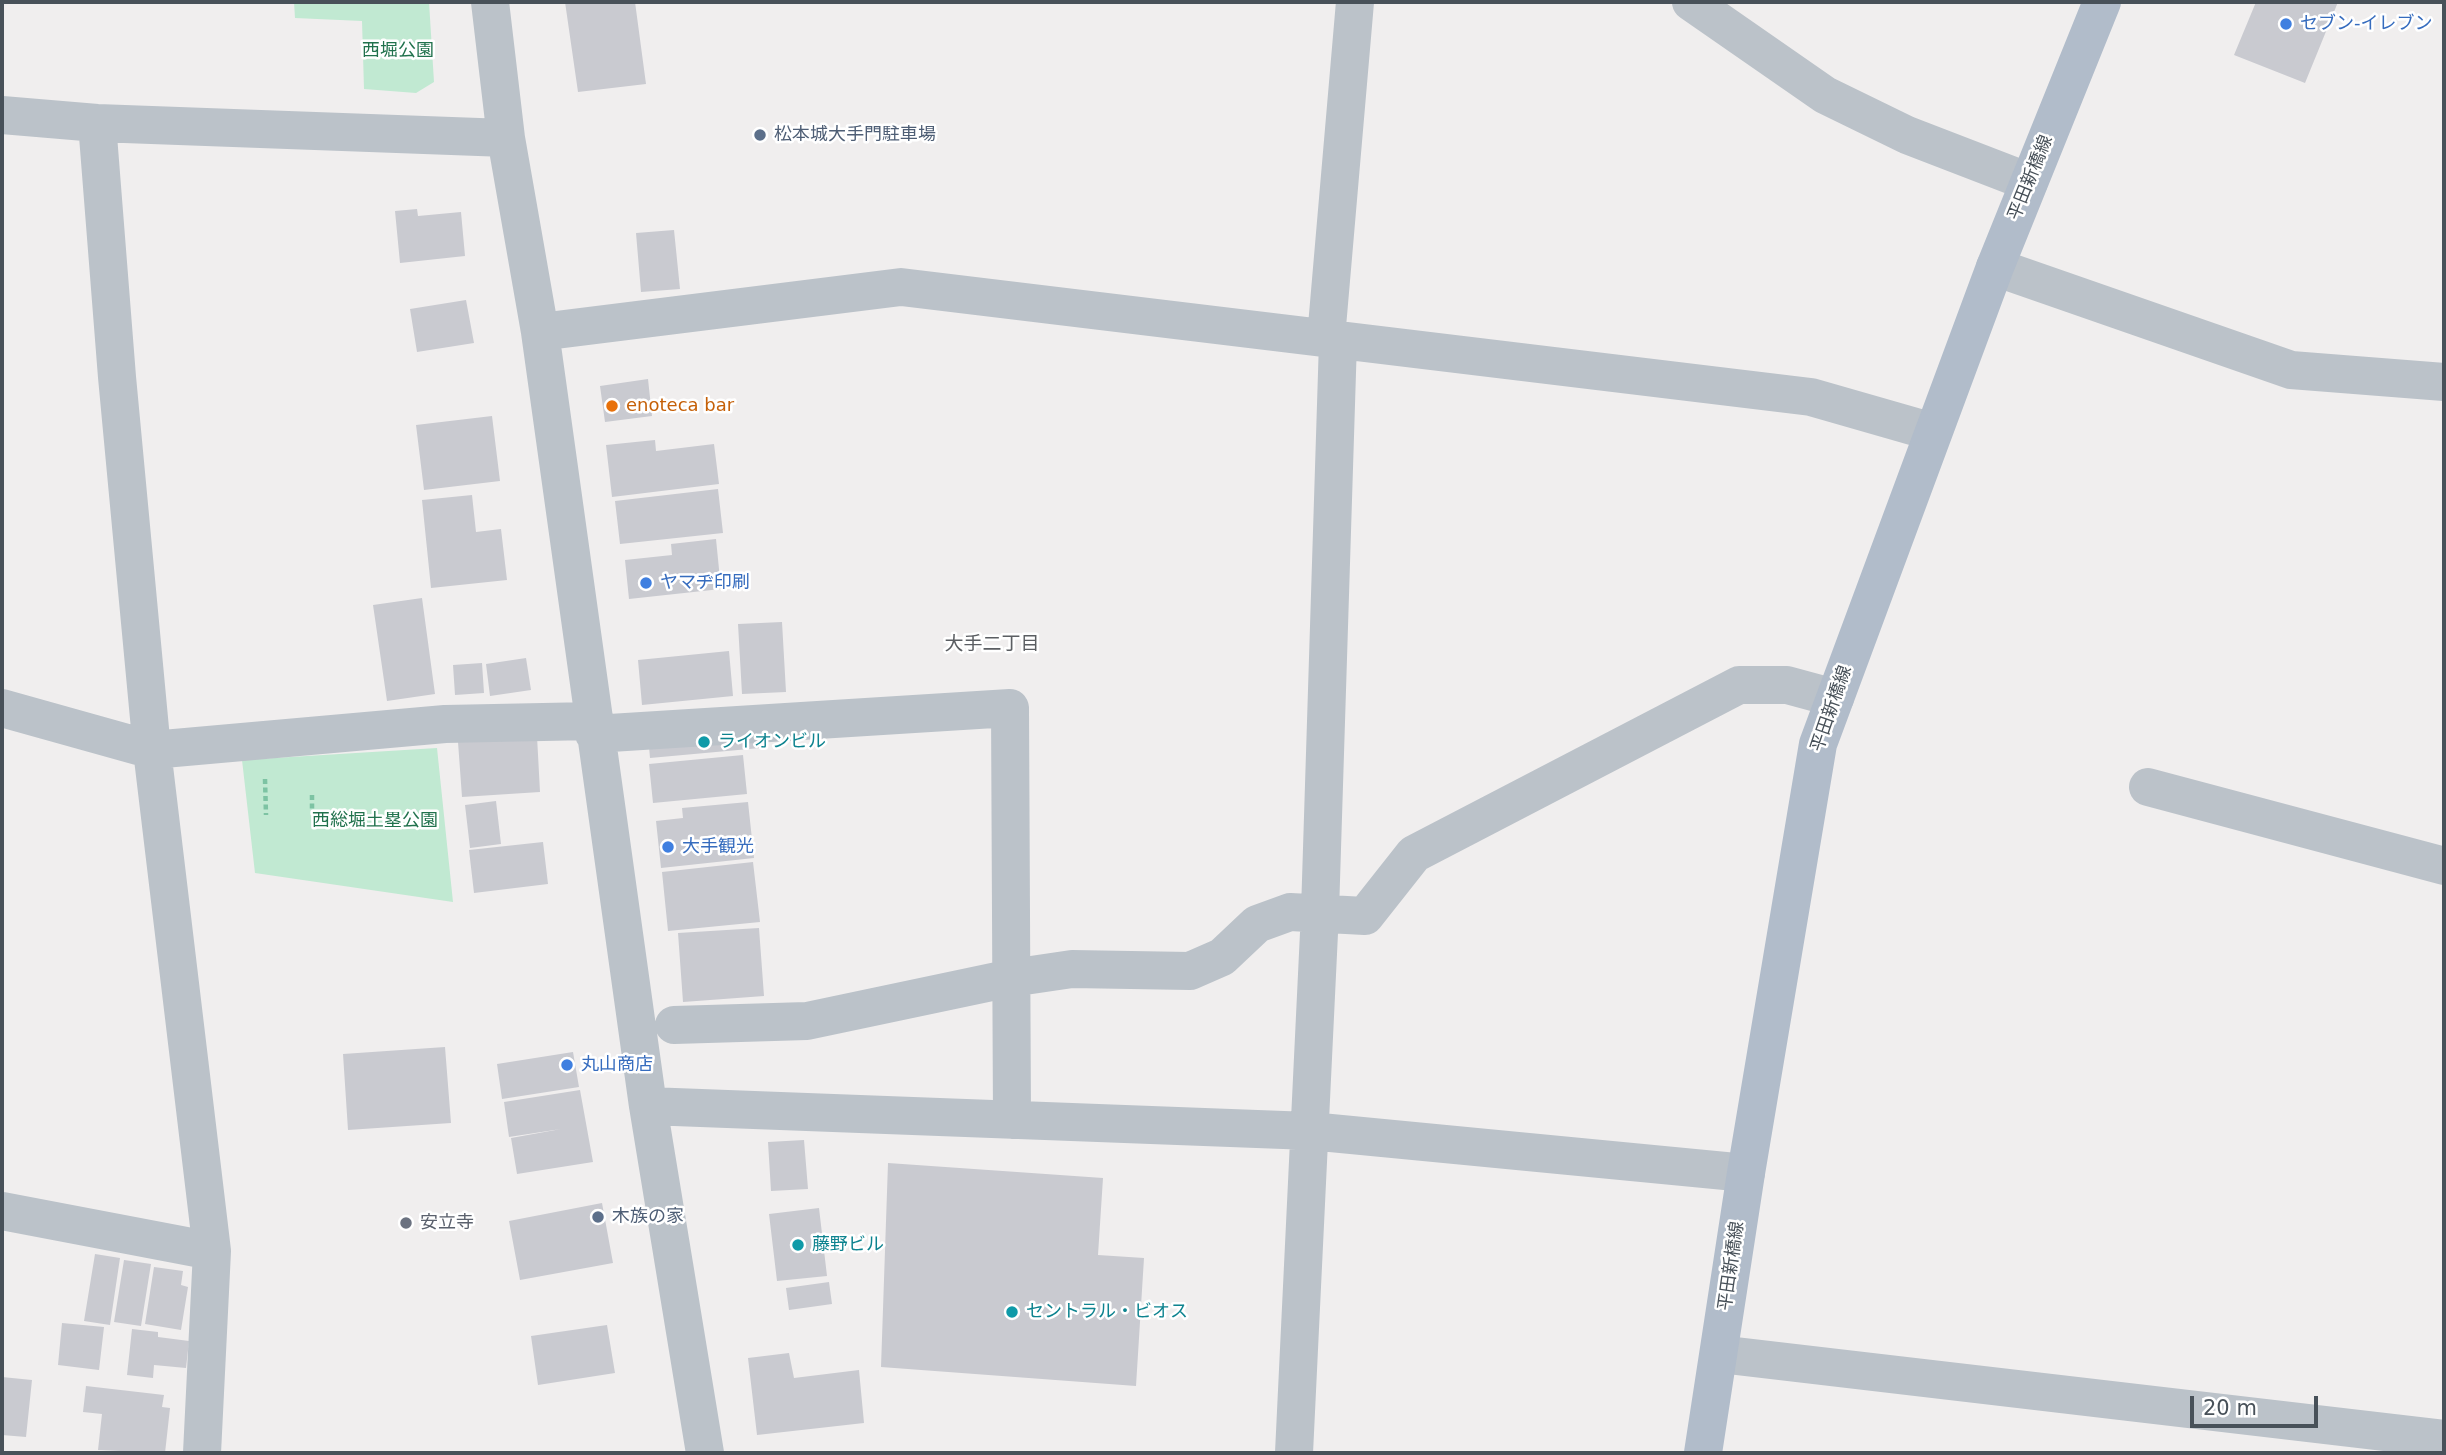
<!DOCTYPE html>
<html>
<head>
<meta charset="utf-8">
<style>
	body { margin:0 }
	#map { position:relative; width:2446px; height:1455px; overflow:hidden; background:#f0eeee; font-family:"DejaVu Sans",sans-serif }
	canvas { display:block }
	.frame { position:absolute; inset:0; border:4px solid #485159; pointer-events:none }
	.scale { position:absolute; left:2190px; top:1396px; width:128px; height:32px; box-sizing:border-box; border:4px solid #485159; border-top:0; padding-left:9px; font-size:21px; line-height:24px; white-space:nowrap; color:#485159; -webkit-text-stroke:5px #fff; paint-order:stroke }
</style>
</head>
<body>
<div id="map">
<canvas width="2446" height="1455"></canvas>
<div class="frame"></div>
<div class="scale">20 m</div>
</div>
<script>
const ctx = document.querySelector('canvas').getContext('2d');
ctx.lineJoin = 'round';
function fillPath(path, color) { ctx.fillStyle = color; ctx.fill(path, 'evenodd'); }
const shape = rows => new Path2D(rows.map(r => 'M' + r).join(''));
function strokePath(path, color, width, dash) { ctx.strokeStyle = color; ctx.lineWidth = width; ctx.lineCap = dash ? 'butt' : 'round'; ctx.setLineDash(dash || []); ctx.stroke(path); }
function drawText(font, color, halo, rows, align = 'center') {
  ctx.font = font + ' "DejaVu Sans","Noto Sans JP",sans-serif'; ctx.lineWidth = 5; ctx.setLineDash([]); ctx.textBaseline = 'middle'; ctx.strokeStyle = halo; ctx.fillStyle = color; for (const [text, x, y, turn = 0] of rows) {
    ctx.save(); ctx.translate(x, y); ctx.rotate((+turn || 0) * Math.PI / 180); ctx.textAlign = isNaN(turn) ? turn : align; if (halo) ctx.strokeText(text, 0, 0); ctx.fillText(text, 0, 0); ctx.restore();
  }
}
fillPath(shape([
	[294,2,429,2,434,82,416,93,364,89,362,21,295,18],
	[437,748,453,902,255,873,242,760]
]), '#c1e9d2');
fillPath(shape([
	[565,2,635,2,646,84,578,92],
	[2256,2,2338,2,2305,83,2234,55],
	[417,209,418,216,461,212,465,256,400,263,395,211],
	[674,230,680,289,641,292,636,233],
	[466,300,474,343,417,352,410,309],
	[648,379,652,416,605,422,600,386],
	[492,416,500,481,424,490,416,425],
	[655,440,656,451,714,444,719,484,612,497,606,445],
	[718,489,723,533,620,544,615,501],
	[472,495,476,532,501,529,507,580,431,588,422,500],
	[716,539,721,589,629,599,625,560,672,555,671,544],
	[422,598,435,694,387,701,373,605],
	[782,622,786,692,742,694,738,624],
	[729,651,733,696,642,705,638,660],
	[526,658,531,690,490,696,486,664],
	[482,663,484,693,455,695,453,665],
	[758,726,760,748,650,758,648,735],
	[537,736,540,792,462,797,458,742],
	[743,755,747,794,653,803,649,764],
	[496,801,501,844,470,848,465,805],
	[748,802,754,858,661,868,656,821,683,818,682,808],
	[543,842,548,884,474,893,469,850],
	[753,862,760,922,668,931,662,872],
	[759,928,764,996,683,1002,678,933],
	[445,1047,451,1123,348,1130,343,1054],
	[573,1052,579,1087,502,1099,497,1064],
	[580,1090,593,1162,517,1174,511,1138,561,1129,509,1137,504,1102],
	[804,1140,808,1189,771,1191,768,1142],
	[888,1163,1103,1178,1098,1255,1144,1258,1136,1386,881,1367],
	[602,1203,613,1263,520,1280,509,1221],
	[819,1208,827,1276,777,1281,769,1214],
	[95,1254,120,1258,110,1325,84,1321],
	[124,1260,151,1264,141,1326,114,1322],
	[154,1267,183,1271,181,1285,188,1287,181,1330,145,1324],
	[829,1282,832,1304,789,1310,786,1288],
	[62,1323,104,1327,99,1370,58,1365],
	[607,1325,615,1373,538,1385,531,1336],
	[132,1329,158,1332,158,1337,189,1341,186,1368,154,1365,153,1378,127,1375],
	[789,1353,794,1378,859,1370,864,1423,757,1435,748,1358],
	[2,1377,32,1380,26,1437,2,1435],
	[86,1386,164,1395,162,1407,170,1408,165,1453,98,1450,102,1414,83,1412]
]), '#c9cad0');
strokePath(shape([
	[265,779,266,815],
	[312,795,312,810]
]), '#7dc3a3', 4.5, [5, 3.5]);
strokePath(shape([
	[490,2,506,138,540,332,648,1106,705,1453],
	[1691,2,1825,95,1907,135,2029,182],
	[2,115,97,123,506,138],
	[97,123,117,377,152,750,212,1251,202,1453],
	[1995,267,2291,370,2444,382],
	[540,332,901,287,1811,397,1933,432],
	[1326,338,1355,2],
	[2,708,152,750,445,724,592,721],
	[594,734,1010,708,1012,1120],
	[2148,787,2444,866],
	[674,1025,807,1021,1011,978,1072,969,1190,971,1222,957,1257,924,1290,912,1365,916,1414,854,1739,685,1787,685,1835,698],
	[648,1106,1310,1131,1746,1173],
	[2,1211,212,1251],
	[1719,1354,2444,1439],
	[1294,1453,1320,912,1338,341]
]), '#bbc2c9', 38);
strokePath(shape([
	[1703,1453,1746,1173,1818,744,1995,267,2102,2]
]), '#b1bcca', 38);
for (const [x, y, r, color] of [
	[2286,24,7,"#3f7fe0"],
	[760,135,7,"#5c6f8a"],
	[612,406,7,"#e8710a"],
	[646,583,7,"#3f7fe0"],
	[704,742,7,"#0f9aa8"],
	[668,847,7,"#3f7fe0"],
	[567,1065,7,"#3f7fe0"],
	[598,1217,7,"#5c6f8a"],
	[406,1223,7,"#6b7280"],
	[798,1245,7,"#0f9aa8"],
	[1012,1312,7,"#0f9aa8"]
]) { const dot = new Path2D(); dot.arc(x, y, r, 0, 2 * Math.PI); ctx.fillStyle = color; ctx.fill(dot); strokePath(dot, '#fff', 2.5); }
drawText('18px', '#366cbe', '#fff', [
	["セブン-イレブン",2300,24],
	["ヤマヂ印刷",660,583],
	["大手観光",682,847],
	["丸山商店",581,1065]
], 'left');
drawText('18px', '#21724d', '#fff', [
	["西堀公園",398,51],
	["西総堀土塁公園",375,821]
]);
drawText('18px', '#4e5e75', '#fff', [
	["松本城大手門駐車場",774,135],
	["木族の家",612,1217]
], 'left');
drawText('18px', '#485159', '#fff', [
	["平田新橋線",2031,178,-68],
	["平田新橋線",1832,709,-71],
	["平田新橋線",1732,1266,-82]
]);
drawText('18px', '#c56008', '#fff', [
	["enoteca bar",626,406]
], 'left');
drawText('18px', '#0d838f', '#fff', [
	["ライオンビル",718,742],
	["藤野ビル",812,1245],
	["セントラル・ビオス",1026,1312]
], 'left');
drawText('18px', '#5b616d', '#fff', [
	["安立寺",420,1223]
], 'left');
drawText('19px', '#5b5e62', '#fff', [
	["大手二丁目",992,645]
]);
</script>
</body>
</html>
